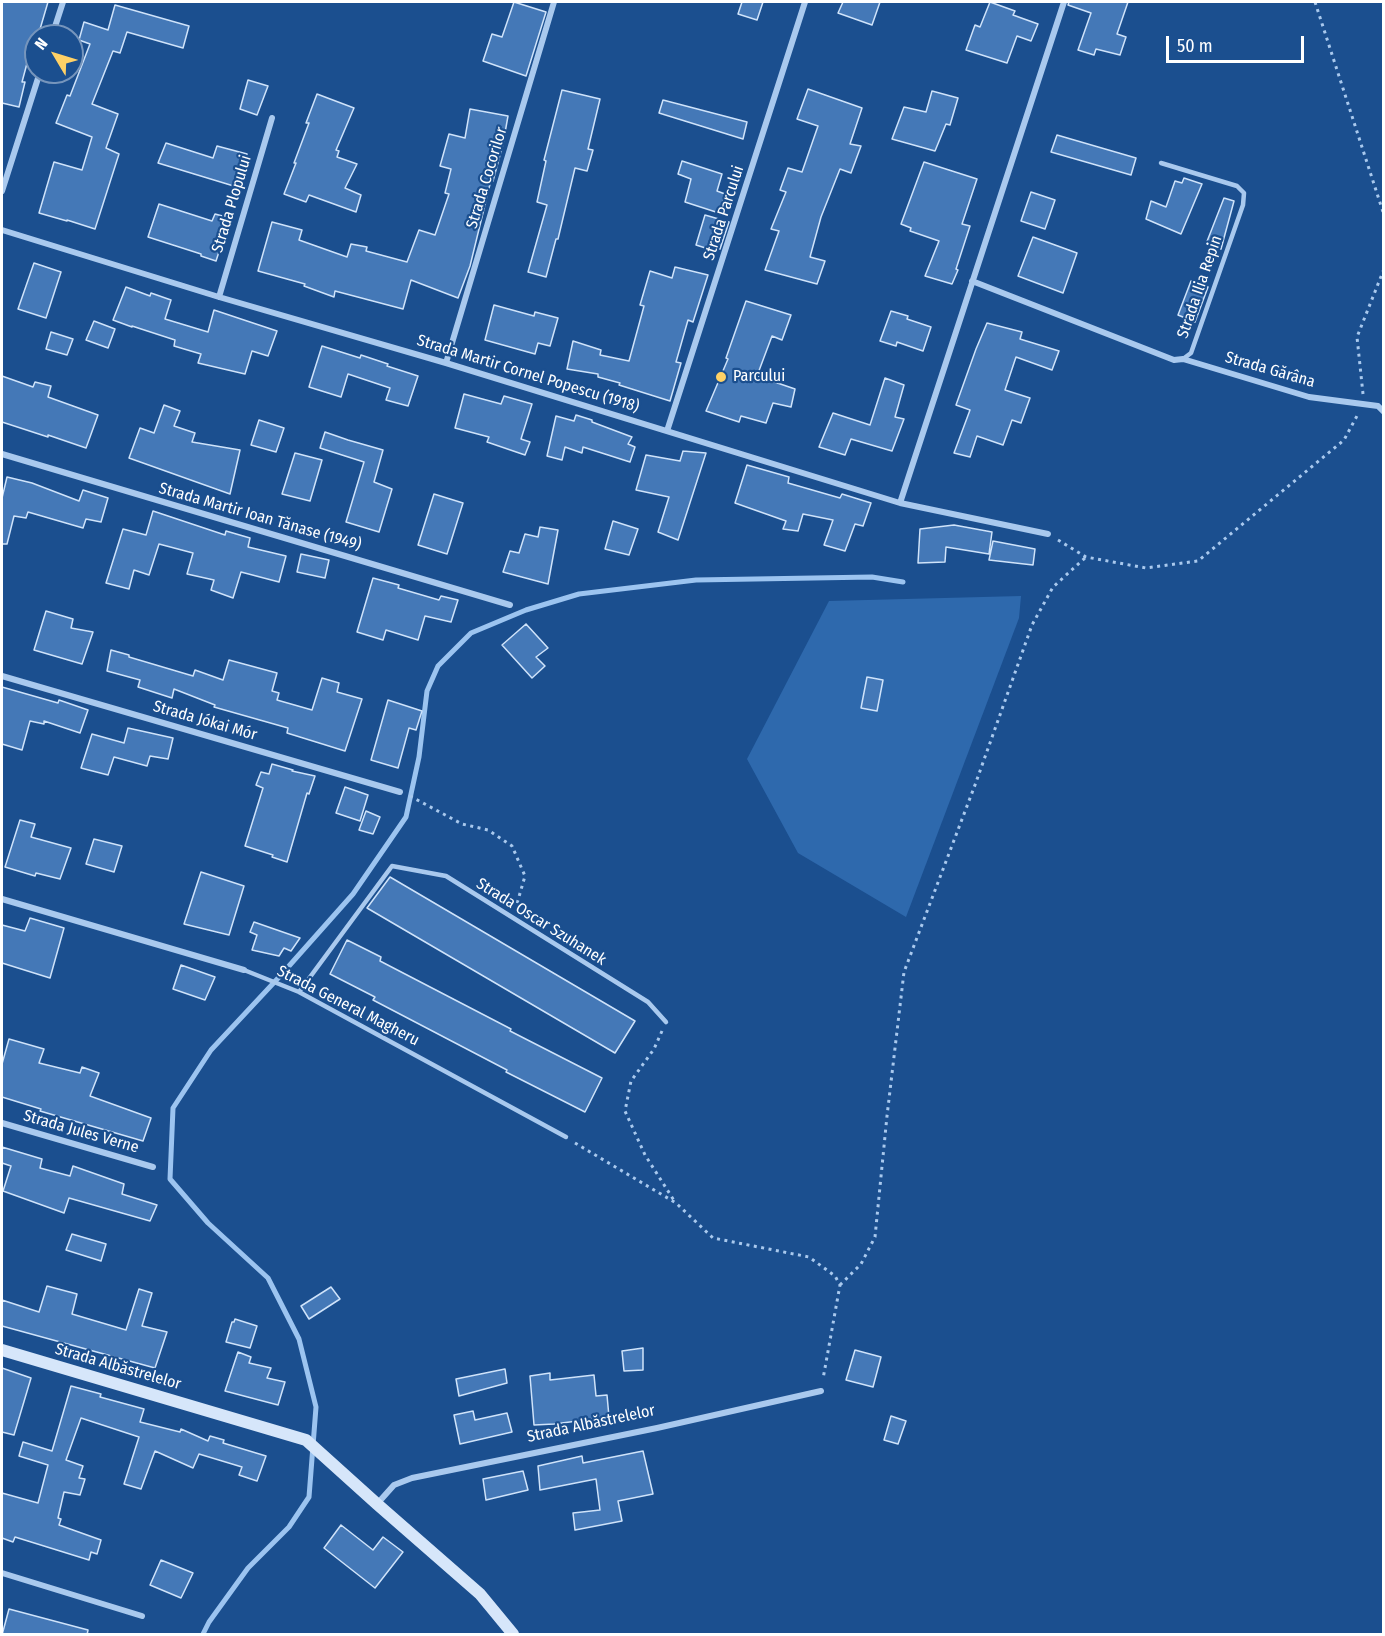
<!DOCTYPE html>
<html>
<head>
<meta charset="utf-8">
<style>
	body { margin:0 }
	#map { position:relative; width:1385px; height:1636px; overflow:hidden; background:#1b4f8f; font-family:"Fira Sans Condensed",sans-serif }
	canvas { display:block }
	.frame { position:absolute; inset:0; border:3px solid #fff; pointer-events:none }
	.north { position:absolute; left:24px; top:24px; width:60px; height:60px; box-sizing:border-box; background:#1b4f8f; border:2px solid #7695bc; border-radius:50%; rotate:308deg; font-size:16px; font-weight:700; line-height:24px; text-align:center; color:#fff }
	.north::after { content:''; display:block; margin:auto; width:21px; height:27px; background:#ffd166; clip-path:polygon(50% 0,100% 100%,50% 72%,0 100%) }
	.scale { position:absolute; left:1166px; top:36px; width:138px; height:27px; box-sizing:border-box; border:3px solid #fff; border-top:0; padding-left:8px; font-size:18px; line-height:21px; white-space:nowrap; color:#fff; -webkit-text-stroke:4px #1b4f8f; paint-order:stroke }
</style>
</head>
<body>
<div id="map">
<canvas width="1385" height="1636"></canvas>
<div class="frame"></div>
<div class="north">N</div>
<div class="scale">50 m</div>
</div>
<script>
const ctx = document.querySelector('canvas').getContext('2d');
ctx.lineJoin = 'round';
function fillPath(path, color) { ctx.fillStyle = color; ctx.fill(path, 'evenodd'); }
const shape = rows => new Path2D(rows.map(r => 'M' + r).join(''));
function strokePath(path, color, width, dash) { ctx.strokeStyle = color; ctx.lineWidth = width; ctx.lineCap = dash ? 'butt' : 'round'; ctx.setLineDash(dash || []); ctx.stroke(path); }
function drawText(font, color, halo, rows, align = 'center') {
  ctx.font = font + ' "Fira Sans Condensed",sans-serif'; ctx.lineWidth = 4.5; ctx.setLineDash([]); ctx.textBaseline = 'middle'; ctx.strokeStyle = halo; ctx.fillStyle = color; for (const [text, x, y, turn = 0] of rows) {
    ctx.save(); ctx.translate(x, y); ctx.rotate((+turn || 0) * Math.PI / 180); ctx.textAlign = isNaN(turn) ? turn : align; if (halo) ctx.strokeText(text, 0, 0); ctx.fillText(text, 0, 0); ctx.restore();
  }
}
fillPath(shape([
	[1021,596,1019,618,906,917,798,853,747,759,829,601]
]), '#2e69ad');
strokePath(shape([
	[203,1634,209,1622,248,1568,289,1527,309,1497,316,1407,299,1339,268,1278,208,1223,170,1179,173,1108,211,1050,281,975,353,894,406,817,419,757,427,691,438,666,471,633,526,610,579,594,696,580,872,577,903,582]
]), '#9cc4f0', 5);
const building = shape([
	[2,2,48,2,38,36,36,36,36,42,33,41,22,82,25,82,19,107,2,103,2,2],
	[514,2,546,12,526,76,483,61,492,34,502,37,514,2],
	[742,2,763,2,757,20,738,14,742,2],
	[843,2,880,2,872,25,838,13,843,2],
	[990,2,1015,11,1013,15,1038,24,1031,41,1017,36,1007,63,966,50,975,25,980,27,990,2],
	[1069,2,1128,2,1117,34,1126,37,1120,55,1096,49,1094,55,1078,50,1091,13,1068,5,1069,2],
	[115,5,189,26,183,48,127,32,120,53,113,51,92,104,118,114,106,148,119,154,95,229,67,220,67,221,39,213,54,162,82,170,92,137,56,123,67,95,70,96,90,44,79,40,84,22,108,30,115,5],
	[248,80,268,86,257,115,240,109,248,80],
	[808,89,862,108,850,144,861,146,851,173,840,169,821,217,810,257,825,261,817,284,765,270,779,231,771,229,786,192,780,190,788,168,802,172,818,126,797,119,808,89],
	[562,90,600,99,588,149,593,150,587,171,575,168,558,239,556,239,546,277,528,272,547,205,537,202,546,161,544,160,562,90],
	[932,91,958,98,950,125,946,124,935,151,892,139,904,107,926,112,932,91],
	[317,94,354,108,336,150,339,151,337,157,357,164,345,188,361,195,356,212,309,195,306,202,284,194,296,163,294,163,309,123,306,123,317,94],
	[663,100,747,122,743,139,659,113,663,100],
	[470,109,508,116,503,144,493,181,491,180,470,266,458,298,411,280,403,309,335,291,334,297,304,286,305,284,258,271,272,222,302,230,299,240,347,257,351,244,367,247,366,251,407,262,419,230,435,235,449,194,445,193,451,169,440,166,449,134,465,138,470,109],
	[1057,135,1136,158,1131,175,1051,152,1057,135],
	[166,143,213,158,217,146,247,154,237,187,158,163,166,143],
	[682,161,722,174,717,191,725,194,719,213,685,202,691,179,678,174,682,161],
	[924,162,977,179,962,224,970,226,956,269,958,270,952,284,925,276,939,241,910,231,911,228,901,224,924,162],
	[1184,178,1202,184,1181,234,1146,219,1151,201,1166,207,1175,181,1182,183,1184,178],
	[1031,192,1055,200,1045,229,1021,221,1031,192],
	[1224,198,1234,201,1221,249,1206,244,1224,198],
	[159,204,212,221,215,214,230,218,216,261,201,256,201,254,148,237,159,204],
	[705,215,729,222,720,249,716,248,715,251,696,245,705,215],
	[1033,237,1077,253,1063,293,1018,276,1033,237],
	[34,263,61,272,46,318,18,309,34,263],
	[675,267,708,275,693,322,688,320,676,362,681,363,670,401,619,385,620,383,598,377,598,374,567,369,573,341,601,350,600,355,629,361,644,306,640,305,650,271,672,278,675,267],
	[1191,281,1208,287,1195,322,1178,315,1191,281],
	[126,287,150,296,151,293,171,300,165,319,208,332,214,310,277,331,268,356,252,351,245,374,198,363,201,354,174,346,175,340,132,326,132,327,113,320,126,287],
	[746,301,791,315,782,340,772,336,757,376,795,389,791,407,773,403,766,423,741,416,739,422,706,411,728,359,726,358,746,301],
	[494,305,534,316,535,312,558,318,550,346,538,343,535,354,485,340,494,305],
	[891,311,908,316,907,319,931,327,923,351,897,342,896,346,880,341,891,311],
	[94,321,115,329,108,348,86,340,94,321],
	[987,323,1022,332,1020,339,1059,351,1052,370,1016,357,1005,390,1030,398,1021,423,1012,420,1003,445,977,436,970,457,954,453,970,410,956,405,976,349,987,323],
	[51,332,73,339,67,355,46,349,51,332],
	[322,346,360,358,361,355,388,364,387,366,418,376,408,406,386,400,390,388,348,374,341,397,309,387,322,346],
	[2,376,33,387,35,382,51,386,48,397,98,415,86,448,48,435,48,437,2,422,2,376],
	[885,378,904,385,895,417,904,419,892,451,851,439,845,455,819,447,833,413,870,425,885,378],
	[464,394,501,404,504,396,532,404,521,439,530,442,525,455,487,442,489,437,455,428,464,394],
	[164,405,180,411,174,426,195,433,192,442,240,450,230,494,129,458,140,428,154,433,164,405],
	[576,415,592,420,592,422,632,437,628,444,635,447,630,462,583,447,582,453,565,447,562,460,547,456,556,416,574,421,576,415],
	[259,420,284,428,276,452,251,445,259,420],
	[325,432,348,440,383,450,374,482,392,489,379,532,346,522,364,462,320,448,325,432],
	[683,451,706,453,678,540,658,532,669,497,636,490,646,455,680,461,683,451],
	[295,453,322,460,310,501,282,494,295,453],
	[747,465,789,477,788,483,840,498,842,494,871,503,863,526,855,524,845,551,824,545,833,520,803,514,798,531,783,529,786,521,735,503,747,465],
	[7,477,32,483,79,501,83,490,108,498,101,522,86,519,83,528,28,512,26,518,14,516,7,544,2,544,2,498,7,477],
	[434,494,463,503,447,554,418,545,434,494],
	[153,511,225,535,226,531,250,538,248,547,286,556,279,582,241,572,233,598,211,590,214,580,187,574,193,553,159,544,149,575,134,570,129,589,106,583,123,529,146,535,153,511],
	[613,521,638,529,629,555,605,549,613,521],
	[954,525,992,532,989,554,946,547,945,562,918,563,920,529,954,525],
	[540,527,558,530,548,584,503,572,510,551,519,553,525,534,538,537,540,527],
	[993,541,1035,549,1033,565,989,560,993,541],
	[301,554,329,560,325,578,297,572,301,554],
	[373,578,399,585,398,588,439,600,441,596,458,600,451,622,425,616,418,640,386,630,383,640,357,632,373,578],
	[46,611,73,619,71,628,93,632,82,664,34,650,46,611],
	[526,624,548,648,536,657,545,666,532,678,502,645,526,624],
	[111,650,129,655,129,657,193,676,195,670,223,680,229,660,277,673,272,691,279,693,277,700,312,710,322,678,339,683,337,692,362,699,345,751,287,733,288,728,214,707,215,705,174,689,172,698,138,687,140,680,107,671,111,650],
	[867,677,883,680,877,711,861,708,867,677],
	[2,687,58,703,59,700,88,710,80,733,44,721,44,724,30,721,22,750,2,744,2,687],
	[388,700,422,711,416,730,409,728,398,768,371,760,388,700],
	[128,728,173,738,168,759,150,756,147,766,114,757,108,775,81,768,92,734,124,743,128,728],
	[272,764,293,770,292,771,315,776,309,794,307,793,287,862,272,857,273,855,245,846,263,788,256,785,261,772,269,774,272,764],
	[345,787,368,795,360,821,336,813,345,787],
	[366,811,380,817,373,834,359,830,366,811],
	[20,820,35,824,31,837,71,848,60,879,36,873,35,876,5,867,20,820],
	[94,839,122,846,114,872,86,864,94,839],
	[201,872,244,886,229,935,184,924,201,872],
	[390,877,635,1021,615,1053,367,908,390,877],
	[30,918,64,928,50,978,2,963,2,925,25,931,30,918],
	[254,922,300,938,291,951,284,948,279,956,252,950,257,935,250,932,254,922],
	[347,940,381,957,380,961,511,1029,510,1031,602,1078,585,1112,506,1072,507,1070,373,1000,375,997,330,974,347,940],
	[181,965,215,977,205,1000,173,989,181,965],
	[9,1039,44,1049,39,1063,80,1073,82,1067,99,1073,90,1096,151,1118,143,1141,40,1111,41,1109,2,1097,2,1064,9,1039],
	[2,1147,42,1159,40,1168,70,1176,73,1166,124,1184,122,1194,157,1205,150,1221,69,1198,64,1213,3,1191,11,1166,2,1163,2,1147],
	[72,1234,106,1244,101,1261,66,1250,72,1234],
	[47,1286,77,1294,72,1314,126,1330,139,1289,152,1293,142,1326,167,1332,155,1368,2,1326,2,1300,39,1312,47,1286],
	[331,1287,340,1299,309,1319,301,1306,331,1287],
	[235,1319,257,1326,250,1348,226,1342,232,1322,234,1322,235,1319],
	[643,1348,643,1370,624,1371,622,1351,643,1348],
	[855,1350,881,1357,873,1387,846,1380,855,1350],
	[238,1352,251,1357,249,1363,271,1368,267,1378,285,1382,278,1405,225,1391,238,1352],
	[2,1368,31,1378,14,1435,2,1432,2,1368],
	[505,1369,507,1383,459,1396,456,1379,505,1369],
	[550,1373,550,1380,594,1375,596,1396,607,1395,609,1417,554,1424,534,1425,530,1376,550,1373],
	[71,1386,101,1394,100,1397,144,1409,140,1422,180,1432,181,1429,208,1441,210,1436,224,1440,223,1443,266,1456,257,1481,239,1475,242,1467,199,1454,193,1468,155,1451,141,1489,124,1484,139,1437,81,1418,66,1460,83,1466,79,1478,85,1479,80,1495,64,1492,58,1518,61,1519,59,1525,101,1540,97,1554,91,1552,89,1560,15,1537,13,1542,2,1538,2,1493,38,1503,48,1465,19,1456,23,1442,52,1451,71,1386],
	[473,1411,475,1420,507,1413,512,1432,460,1444,454,1415,473,1411],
	[891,1416,906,1421,898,1444,884,1440,891,1416],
	[643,1451,653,1494,618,1501,622,1521,575,1530,573,1513,600,1510,596,1479,540,1490,538,1466,582,1456,583,1463,643,1451],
	[523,1471,528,1490,486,1500,483,1479,523,1471],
	[341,1525,373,1550,383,1537,403,1552,375,1588,324,1548,341,1525],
	[161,1560,193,1573,181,1598,150,1585,161,1560],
	[9,1609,88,1630,87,1635,2,1635,9,1609]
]);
fillPath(building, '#4478b7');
strokePath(building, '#cfe3fa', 1.5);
strokePath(shape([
	[1315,2,1384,215],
	[1363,394,1357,337,1384,269],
	[1058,540,1086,557,1146,568,1198,561,1344,440,1358,414],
	[410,796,462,824,488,830,512,846,525,876,516,907],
	[662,1031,654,1049,631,1081,625,1111,645,1155,675,1202],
	[575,1143,676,1203,713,1238,809,1257,835,1276,840,1285,823,1379],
	[840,1285,861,1264,875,1237,887,1116,904,972,975,785,1032,625,1053,587,1086,557]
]), '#a9c9ee', 3, [3, 4.5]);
strokePath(shape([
	[1161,163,1237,186,1244,193,1243,205,1191,353,1183,359],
	[244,970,299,992,566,1137],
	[299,992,392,866,446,876,648,1002,666,1022]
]), '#a9c9ee', 4.5);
strokePath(shape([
	[52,36,63,2],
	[2,191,40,72],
	[2,230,219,297,446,363,900,503,1048,534],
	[972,281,1174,360,1183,359,1309,397,1378,406,1384,412],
	[219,297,272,118],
	[446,363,554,2],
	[667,431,805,2],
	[2,454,510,605],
	[900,503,1064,2],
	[2,676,400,792],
	[2,899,244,970],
	[2,1123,153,1167],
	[377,1504,394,1485,412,1478,657,1428,821,1391],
	[2,1573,142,1616]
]), '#a9c9ee', 6);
strokePath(shape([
	[2,1350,306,1440,377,1504,480,1594,513,1634]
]), '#d6e6fa', 12);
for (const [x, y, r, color] of [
	[721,377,6,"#ffd166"]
]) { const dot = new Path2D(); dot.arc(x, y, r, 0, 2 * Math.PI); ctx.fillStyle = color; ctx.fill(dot); strokePath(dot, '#1b4f8f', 2); }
drawText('16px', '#fff', '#1b4f8f', [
	["Strada Cocorilor",487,178,-73],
	["Strada Plopului",232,204,-73],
	["Strada Parcului",724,213,-72],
	["Strada Ilia Repin",1200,287,-71],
	["Strada Gărâna",1270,370,16],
	["Strada Martir Cornel Popescu (1918)",528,374,17],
	["Strada Martir Ioan Tănase (1949)",260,517,16],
	["Strada Jókai Mór",205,721,16],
	["Strada Oscar Szuhanek",541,922,32],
	["Strada General Magheru",348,1006,27],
	["Strada Jules Verne",81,1132,16],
	["Strada Albăstrelelor",118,1367,16],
	["Strada Albăstrelelor",591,1424,-12]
]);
drawText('16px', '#fff', '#1b4f8f', [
	["Parcului",733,377]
], 'left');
</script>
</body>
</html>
